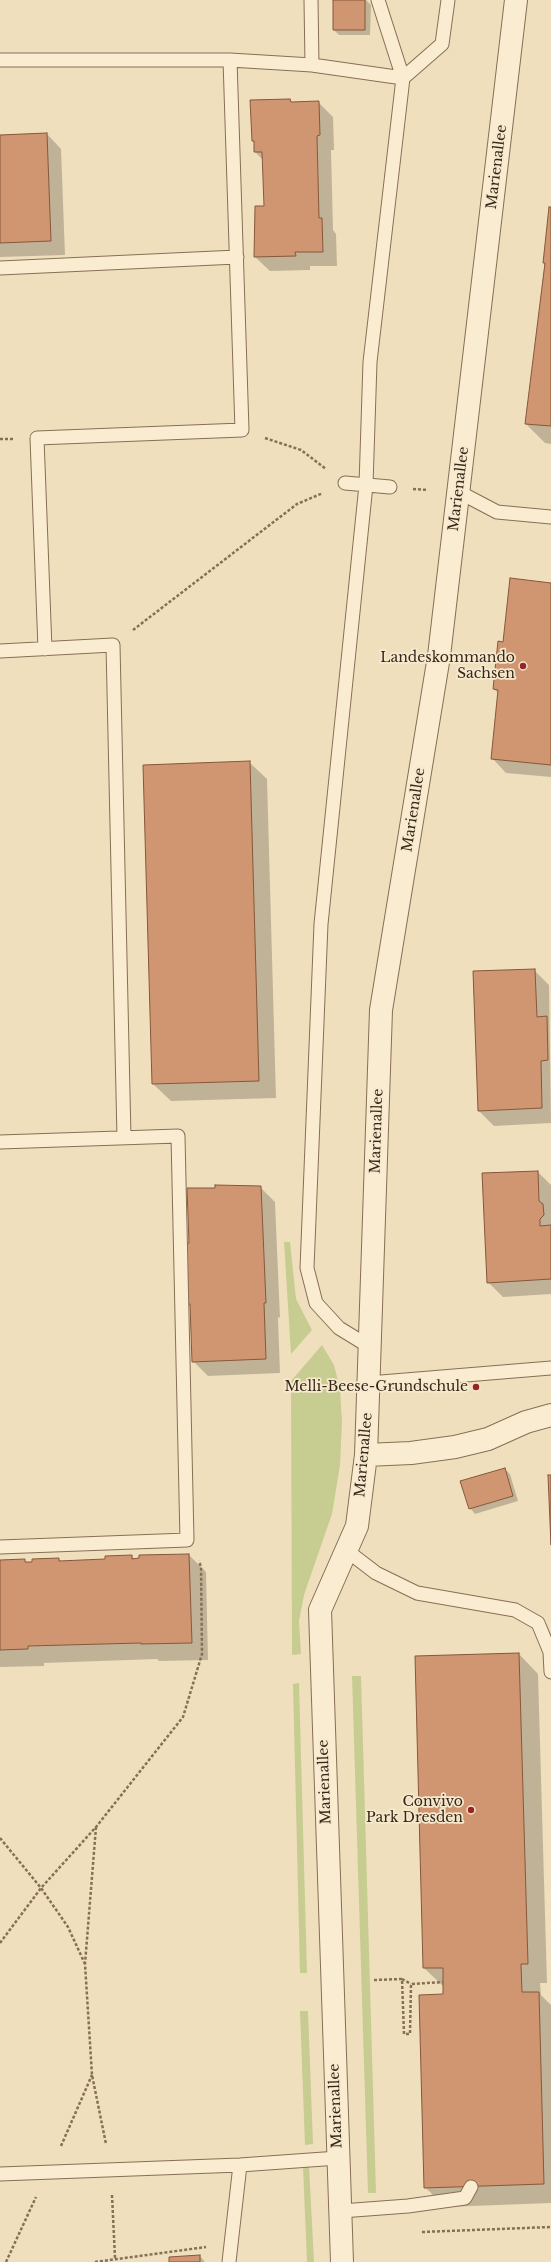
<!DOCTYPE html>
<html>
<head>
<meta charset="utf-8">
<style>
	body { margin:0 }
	canvas { display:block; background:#efdfbd }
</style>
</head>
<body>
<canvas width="551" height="2262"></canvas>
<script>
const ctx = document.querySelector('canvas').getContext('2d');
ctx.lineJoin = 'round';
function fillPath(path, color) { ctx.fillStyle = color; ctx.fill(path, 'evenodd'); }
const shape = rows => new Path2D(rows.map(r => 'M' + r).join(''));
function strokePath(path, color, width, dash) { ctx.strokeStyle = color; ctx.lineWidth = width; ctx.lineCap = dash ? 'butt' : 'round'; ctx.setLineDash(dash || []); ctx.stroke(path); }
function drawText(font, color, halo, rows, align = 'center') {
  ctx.font = font + ' "Libre Baskerville",serif'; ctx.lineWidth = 3.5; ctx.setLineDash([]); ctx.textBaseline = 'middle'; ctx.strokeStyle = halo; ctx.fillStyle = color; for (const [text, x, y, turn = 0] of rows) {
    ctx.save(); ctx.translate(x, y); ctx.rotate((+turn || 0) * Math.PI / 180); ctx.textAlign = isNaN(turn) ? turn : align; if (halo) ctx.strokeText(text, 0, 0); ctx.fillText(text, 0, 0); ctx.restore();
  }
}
fillPath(shape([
	[284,1242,290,1242,296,1299,312,1330,291,1354],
	[322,1345,334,1365,340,1389,342,1422,340,1465,332,1514,304,1595,299,1621,301,1654,292,1655,291,1381],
	[352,1676,361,1676,376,2193,368,2193],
	[299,1683,307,1973,300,1973,293,1684],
	[300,2011,308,2011,313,2144,305,2145],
	[309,2166,314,2262,307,2262,303,2167]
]), '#c7cd91');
fillPath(shape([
	[334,0,366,0,371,5,370,35,339,35,334,30],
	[290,100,293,103,318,102,333,117,334,150,331,150,333,230,336,234,337,266,310,266,310,270,270,271,255,257,265,207,263,160,255,152,255,143,252,141],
	[47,134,61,149,65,255,0,257,0,136],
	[551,208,551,444,545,443,526,424],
	[551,583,551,777,506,773,492,758,498,693,494,689,504,643],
	[249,762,267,779,276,1098,171,1101,153,1084],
	[534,970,549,985,551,1123,494,1126,479,1111],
	[538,1172,551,1185,551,1294,503,1297,488,1282],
	[260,1187,275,1202,280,1318,278,1317,280,1373,208,1376,193,1361,191,1307,188,1304],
	[505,1469,510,1474,518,1501,475,1514,470,1508],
	[189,1555,206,1572,208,1660,159,1661,157,1659,44,1663,44,1666,0,1667,0,1561,24,1560,27,1563,59,1559,61,1562,106,1560,132,1556,135,1560],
	[519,1654,538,1674,547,1983,540,1983,541,1995,551,2005,551,2203,445,2207,425,2187,444,1987,424,1968],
	[200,2256,205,2262,170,2262]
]), '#0003');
const building = shape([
	[333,0,365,0,365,30,333,30,333,0],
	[290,99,291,102,319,101,320,135,317,136,319,218,322,218,323,252,295,252,296,256,254,257,255,206,264,206,262,152,254,152,254,141,252,141,250,100,290,99],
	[47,133,51,241,0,243,0,135,47,133],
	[549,207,551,207,551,426,525,424,545,263,543,263,549,207],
	[510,578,551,583,551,765,491,759,498,690,493,689,498,641,503,642,510,578],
	[250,761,259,1081,152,1084,143,765,250,761],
	[535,969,537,1017,547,1016,548,1060,541,1061,542,1108,478,1111,473,971,535,969],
	[538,1171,539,1201,543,1204,544,1215,540,1219,540,1226,551,1225,551,1279,487,1283,482,1173,538,1171],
	[215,1185,261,1186,266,1303,264,1303,266,1359,192,1362,190,1304,187,1304,185,1243,189,1243,187,1188,215,1188,215,1185],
	[505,1468,513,1496,469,1509,460,1481,505,1468],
	[548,1475,551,1475,551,1545,548,1475],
	[189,1554,192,1643,141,1644,141,1643,28,1646,28,1649,0,1650,0,1560,25,1559,25,1562,32,1562,32,1559,59,1558,59,1561,105,1559,105,1556,132,1555,132,1559,139,1558,139,1555,189,1554],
	[519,1653,528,1964,521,1964,522,1992,539,1992,544,2184,424,2188,419,1995,443,1994,443,1968,423,1968,415,1656,519,1653],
	[200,2255,200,2262,169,2262,169,2257,200,2255]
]);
fillPath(building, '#cf9671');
strokePath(building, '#87573b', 1);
const service = shape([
	[311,0,312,65],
	[0,60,230,60,312,65,403,78,442,44,448,0],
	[0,268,237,257],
	[345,483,390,487],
	[459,492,497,512,551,517],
	[45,649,37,438,242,430,230,60],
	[0,651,113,645,124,1138],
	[0,1142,178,1136,187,1540,0,1547],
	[370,1347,339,1328,316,1303,307,1268,321,924,366,485,370,362,403,78,378,0],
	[369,1383,551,1368],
	[346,1550,376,1573,417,1593,515,1610,538,1623,550,1652,551,1672],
	[0,2174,240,2165,338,2158],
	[341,2211,408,2206,465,2198,471,2187],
	[229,2262,240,2165]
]);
const minor = shape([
	[366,1455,411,1453,455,1447,488,1439,526,1422,551,1415],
	[342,2262,320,1610,357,1526,366,1455,381,1010,439,656,516,0]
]);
strokePath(service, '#876f56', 15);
strokePath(minor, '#876f56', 24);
strokePath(shape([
	[265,438,301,450,326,469],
	[0,439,13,439],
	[413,489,428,490],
	[133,630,297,504,323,493],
	[96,1827,85,1964,92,2075,106,2144],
	[0,1838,41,1888,68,1927,85,1964],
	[0,1943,41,1888,96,1827,183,1717,202,1654,201,1567,199,1561],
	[402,1979,411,1984],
	[374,1980,402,1979,404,2034,410,2034,411,1984,443,1982],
	[61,2146,92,2075],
	[112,2195,115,2258],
	[422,2232,551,2227],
	[6,2262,36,2197],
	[95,2262,206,2247]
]), '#876f56', 2.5, [3, 2]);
strokePath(service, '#faecd0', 13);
strokePath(minor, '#faecd0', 22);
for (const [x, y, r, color] of [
	[523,666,4,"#982428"],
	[476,1387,4,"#982428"],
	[471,1810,4,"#982428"]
]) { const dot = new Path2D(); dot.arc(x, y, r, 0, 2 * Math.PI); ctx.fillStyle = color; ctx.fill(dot); strokePath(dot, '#f6e9cd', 1.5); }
drawText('14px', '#36271b', '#f6e9cd', [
	["Marienallee",497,167,-83],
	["Marienallee",459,489,-83],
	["Marienallee",414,810,-81],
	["Marienallee",377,1131,-88],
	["Marienallee",364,1455,-85],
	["Marienallee",325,1782,-92],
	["Marienallee",336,2106,-92]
]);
drawText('14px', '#36271b', '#f6e9cd', [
	["Landeskommando",515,658],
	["Sachsen",515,674],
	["Melli-Beese-Grundschule",468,1387],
	["Convivo",463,1802],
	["Park Dresden",463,1818]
], 'right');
</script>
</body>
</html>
